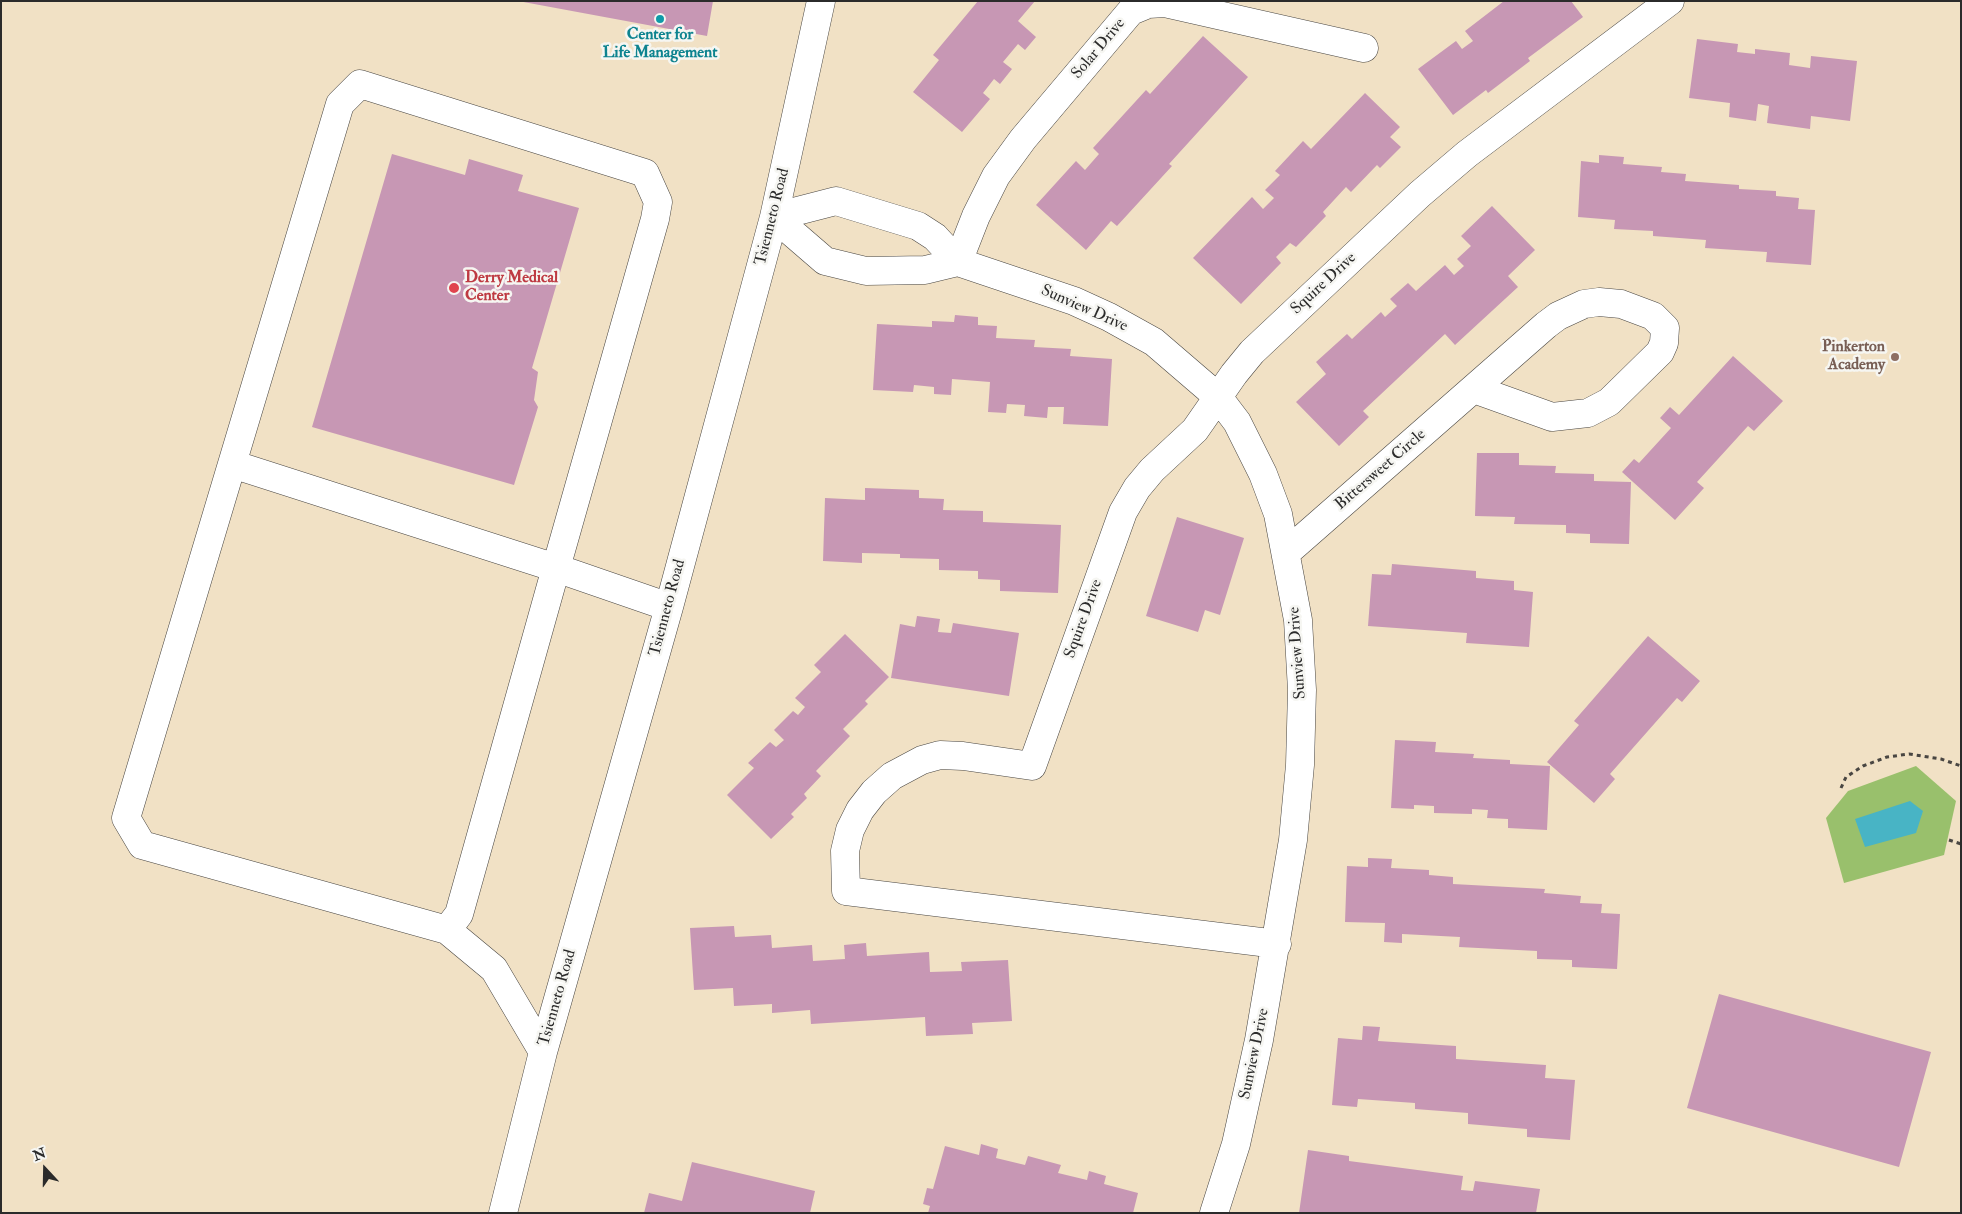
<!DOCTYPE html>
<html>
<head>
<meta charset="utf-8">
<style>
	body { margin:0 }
	#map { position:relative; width:1962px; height:1214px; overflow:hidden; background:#f1e1c5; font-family:"IM FELL Double Pica",serif }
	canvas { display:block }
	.frame { position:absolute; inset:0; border:2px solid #2b2b2b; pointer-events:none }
	.north { position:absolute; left:20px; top:1144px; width:50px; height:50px; -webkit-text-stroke:4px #f6f6f2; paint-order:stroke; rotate:339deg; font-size:14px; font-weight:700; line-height:20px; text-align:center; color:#2b2b2b }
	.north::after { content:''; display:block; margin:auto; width:18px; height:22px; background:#2b2b2b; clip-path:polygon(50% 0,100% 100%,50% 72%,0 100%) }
</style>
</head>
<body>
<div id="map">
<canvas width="1962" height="1214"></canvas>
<div class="frame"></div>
<div class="north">N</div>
</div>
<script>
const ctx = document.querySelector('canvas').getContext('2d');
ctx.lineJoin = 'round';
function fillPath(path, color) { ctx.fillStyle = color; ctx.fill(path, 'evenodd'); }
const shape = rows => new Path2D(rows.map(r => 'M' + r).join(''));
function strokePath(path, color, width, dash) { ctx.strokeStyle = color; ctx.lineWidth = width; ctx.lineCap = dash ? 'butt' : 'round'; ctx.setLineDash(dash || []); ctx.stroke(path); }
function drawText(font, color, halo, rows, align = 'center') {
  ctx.font = font + ' "IM FELL Double Pica",serif'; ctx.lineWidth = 5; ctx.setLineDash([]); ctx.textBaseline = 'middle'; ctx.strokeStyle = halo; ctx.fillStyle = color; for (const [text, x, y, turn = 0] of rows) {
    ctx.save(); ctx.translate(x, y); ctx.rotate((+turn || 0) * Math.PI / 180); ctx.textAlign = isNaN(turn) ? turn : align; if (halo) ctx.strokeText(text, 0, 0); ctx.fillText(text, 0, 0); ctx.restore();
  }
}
fillPath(shape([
	[1916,766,1956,801,1944,855,1844,883,1826,818,1848,791]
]), '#99c06c');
fillPath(shape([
	[1910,801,1923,811,1916,833,1865,847,1855,819]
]), '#48b4c5');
fillPath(shape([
	[518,1,713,1,707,36],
	[978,1,1035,1,1018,21,1036,37,1025,50,1018,44,1003,62,1012,69,1000,84,994,79,983,93,990,99,962,132,913,92,939,60,933,55],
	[1504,1,1571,1,1583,17,1528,58,1530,61,1488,93,1486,90,1453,115,1418,69,1456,41,1462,49,1473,41,1465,31],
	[1203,36,1248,77,1169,164,1172,166,1117,226,1111,221,1086,250,1036,205,1076,161,1085,170,1099,154,1093,148,1146,90,1150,94],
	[1697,39,1738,44,1737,52,1755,54,1755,49,1790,53,1789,65,1810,68,1811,56,1857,61,1850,121,1811,116,1810,129,1767,123,1769,106,1758,104,1756,121,1729,117,1730,103,1689,98],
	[1365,93,1400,127,1390,137,1401,147,1380,168,1377,165,1351,192,1346,187,1323,212,1326,216,1296,247,1290,243,1276,257,1281,263,1241,304,1193,258,1252,197,1263,209,1274,198,1265,190,1280,175,1275,171,1303,141,1311,149],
	[392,154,465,175,469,159,523,175,518,191,579,208,532,368,538,372,534,400,538,407,514,485,312,427],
	[1599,155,1624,157,1623,164,1662,167,1661,172,1686,174,1685,181,1739,185,1739,189,1776,191,1776,196,1799,198,1798,209,1815,210,1811,265,1766,262,1767,252,1705,248,1706,240,1653,236,1653,231,1614,229,1615,220,1578,217,1581,161,1599,163],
	[1492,206,1535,250,1508,276,1518,287,1455,345,1445,334,1363,411,1369,417,1339,446,1296,402,1326,374,1316,362,1347,334,1352,339,1381,312,1385,317,1397,306,1390,299,1408,283,1416,291,1445,265,1454,275,1464,266,1457,259,1471,246,1461,236],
	[955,315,978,317,978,325,997,326,996,338,1035,340,1034,347,1071,349,1070,356,1112,359,1108,426,1063,424,1064,407,1048,407,1047,418,1024,416,1025,405,1007,404,1006,413,988,412,990,382,952,379,951,395,934,394,934,387,914,385,913,392,873,390,877,324,932,327,932,321,954,322],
	[1733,356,1783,401,1754,431,1748,426,1697,482,1704,488,1675,520,1622,472,1634,459,1639,463,1671,428,1660,418,1670,407,1679,415],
	[1477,453,1519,453,1519,465,1556,466,1555,473,1594,474,1594,481,1631,482,1629,544,1590,543,1590,534,1566,533,1566,525,1514,524,1515,517,1475,516],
	[865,488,919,490,919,498,944,499,943,510,983,511,983,522,1061,525,1058,593,1000,591,1000,580,978,579,978,571,939,570,939,559,900,558,900,554,862,553,862,563,823,561,825,498,865,500],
	[1177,517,1244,538,1220,615,1205,610,1198,632,1146,616],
	[1392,564,1476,571,1476,578,1514,581,1514,590,1533,592,1529,647,1466,643,1467,633,1368,626,1372,574,1391,575],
	[917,616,940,619,938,632,951,633,953,623,1019,633,1009,696,891,678,900,624,915,627],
	[845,634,889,677,865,701,868,704,843,729,850,736,816,771,821,776,804,794,807,798,791,814,794,817,771,839,727,795,754,768,748,763,770,742,776,747,784,740,774,730,793,711,798,715,805,707,795,698,821,672,814,665],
	[1648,636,1700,681,1682,702,1677,698,1610,774,1615,779,1594,803,1547,762,1579,725,1574,721],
	[1395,740,1436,742,1435,752,1474,754,1473,758,1510,760,1510,764,1550,766,1547,830,1508,828,1508,819,1487,818,1488,810,1472,809,1472,814,1434,813,1434,806,1414,805,1414,809,1391,808],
	[1368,858,1392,859,1391,868,1429,870,1429,875,1453,877,1453,884,1545,889,1544,893,1581,896,1580,903,1602,904,1601,913,1620,914,1617,969,1572,967,1572,960,1537,959,1537,951,1459,947,1460,937,1402,934,1402,943,1384,942,1385,923,1345,922,1347,866,1368,867],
	[734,926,735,937,771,935,772,948,812,945,813,961,845,959,844,945,866,943,867,956,929,952,930,972,962,971,961,962,1008,960,1012,1021,972,1023,973,1034,926,1036,925,1017,811,1024,810,1010,772,1013,772,1004,734,1006,733,988,694,990,690,928],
	[1719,994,1931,1052,1899,1167,1687,1108],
	[1363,1026,1380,1027,1378,1041,1456,1046,1456,1059,1546,1065,1545,1078,1575,1080,1570,1140,1527,1137,1527,1129,1468,1124,1468,1113,1415,1109,1415,1103,1358,1099,1357,1107,1332,1105,1338,1038,1362,1040],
	[981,1144,998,1149,996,1158,1025,1165,1028,1156,1061,1165,1058,1173,1087,1180,1089,1171,1106,1176,1104,1184,1138,1193,1133,1213,928,1213,930,1206,923,1204,927,1188,933,1189,945,1146,979,1155],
	[1308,1150,1349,1156,1349,1161,1463,1176,1461,1190,1473,1191,1475,1181,1540,1189,1536,1213,1299,1213],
	[692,1162,815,1191,810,1213,644,1213,649,1193,682,1201]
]), '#c797b4');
const minor = shape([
	[774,217,836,201,918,226,935,237,958,262,1074,301,1109,317,1154,342,1218,397,1237,422,1263,474,1278,514,1298,620,1302,690,1300,765,1293,840,1259,1040,1236,1144,1214,1213],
	[774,217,825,261,866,271,925,270,958,262],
	[958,262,976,216,996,176,1023,139,1131,11,1148,4,1165,3,1364,48],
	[232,464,340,104,360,84,645,173,658,202,655,219,556,568,232,464,126,818,142,845,447,930,459,914,556,568,669,607],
	[1287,552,1546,325,1558,316,1584,304,1599,302,1621,304,1653,316,1665,328,1664,343,1660,352,1609,402,1588,413,1552,417,1474,389],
	[447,930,494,969,543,1052],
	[1277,944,846,891,845,851,850,830,860,810,874,792,892,776,922,760,940,755,963,756,1032,766,1123,512,1137,488,1152,470,1195,430,1234,374,1252,352,1420,194,1467,154,1670,1],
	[503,1213,543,1052,669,607,774,217,821,1]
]);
strokePath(minor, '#494642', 29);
strokePath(shape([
	[1841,788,1846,777,1863,766,1887,757,1909,754,1941,759,1961,766],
	[1949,840,1961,844]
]), '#494642', 3, [4, 4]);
strokePath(minor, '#fff', 28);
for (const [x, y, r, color] of [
	[660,19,5,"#0f9aa8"],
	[454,288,6,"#e0444e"],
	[1895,357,5,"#8d6e63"]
]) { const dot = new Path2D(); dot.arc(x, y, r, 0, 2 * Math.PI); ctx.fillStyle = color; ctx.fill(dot); strokePath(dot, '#f6f6f2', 2); }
drawText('bold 16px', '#0d838f', '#f6f6f2', [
	["Center for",660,36],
	["Life Management",660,54]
]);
drawText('16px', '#2b2b2b', '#f6f6f2', [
	["Solar Drive",1099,49,-50],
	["Tsienneto Road",773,217,-76],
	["Squire Drive",1324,284,-43],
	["Sunview Drive",1084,309,24],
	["Bittersweet Circle",1381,470,-41],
	["Tsienneto Road",668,608,-75],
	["Squire Drive",1084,619,-70],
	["Sunview Drive",1298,653,-94],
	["Tsienneto Road",558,998,-74],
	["Sunview Drive",1255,1054,-78]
]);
drawText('bold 16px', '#be3a42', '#f6f6f2', [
	["Derry Medical",465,279],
	["Center",465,297]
], 'left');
drawText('bold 16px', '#785e54', '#f6f6f2', [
	["Pinkerton",1885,348],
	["Academy",1885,366]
], 'right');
</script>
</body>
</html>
